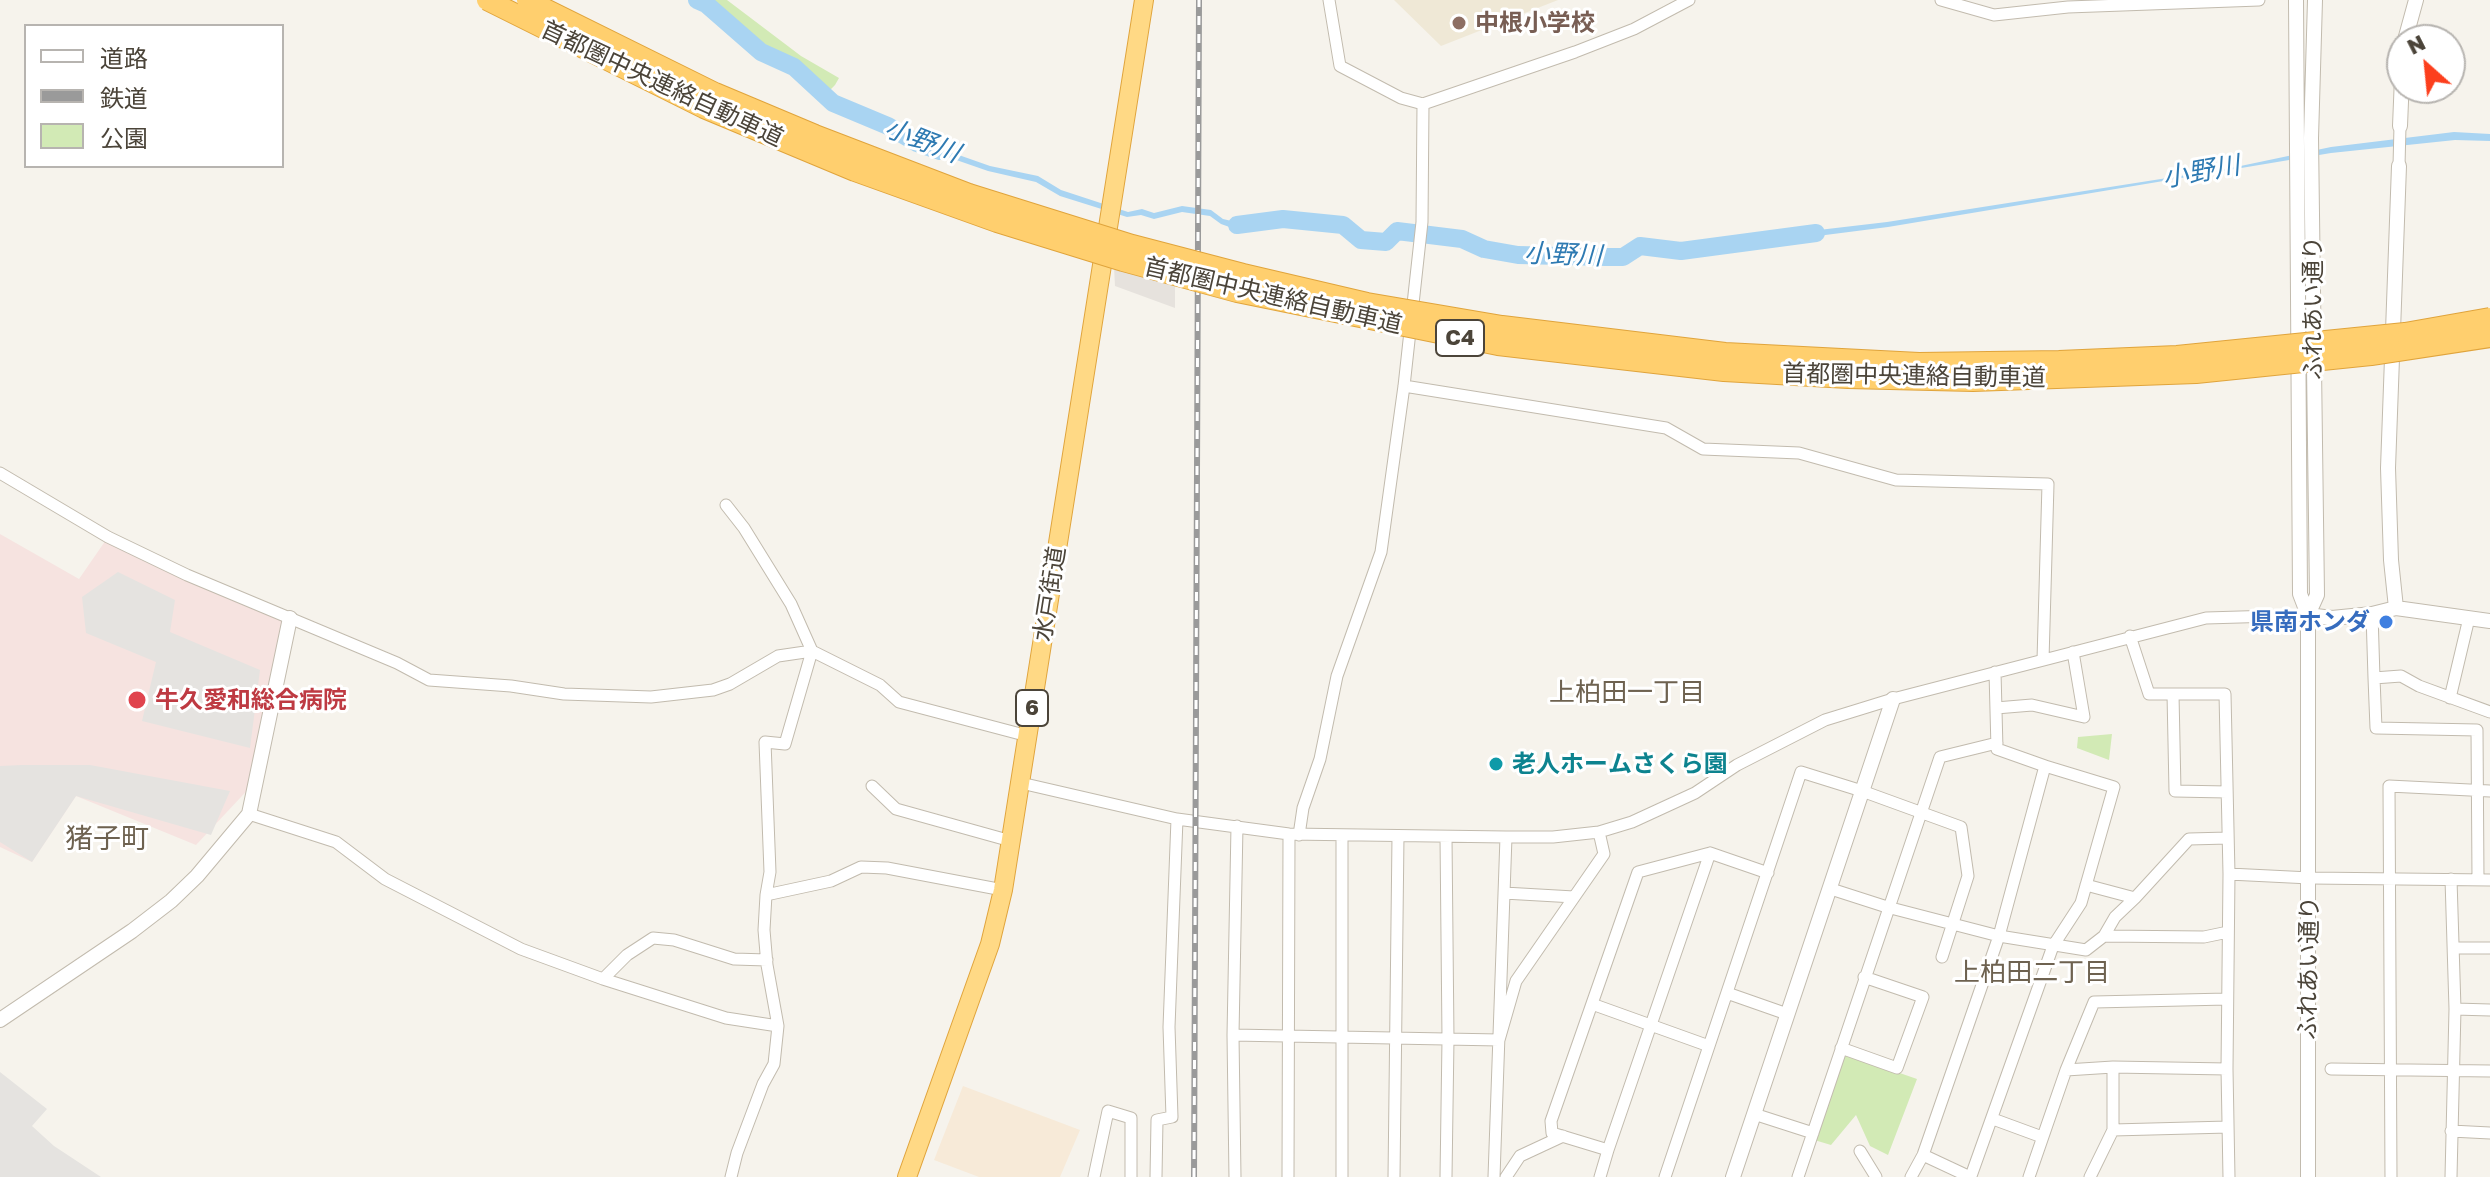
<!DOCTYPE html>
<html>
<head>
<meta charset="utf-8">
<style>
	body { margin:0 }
	#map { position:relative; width:2490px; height:1177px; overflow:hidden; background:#f6f3ec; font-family:"Golos Text","Noto Sans JP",sans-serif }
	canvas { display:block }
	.legend { position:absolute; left:24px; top:24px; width:260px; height:144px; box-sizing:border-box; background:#fff; border:2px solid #b7b4b0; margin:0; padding:10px 14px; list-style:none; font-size:24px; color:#4b4439 }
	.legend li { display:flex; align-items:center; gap:16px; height:40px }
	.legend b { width:40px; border:2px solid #b7b4b0 }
	.north { position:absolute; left:2386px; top:24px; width:80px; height:80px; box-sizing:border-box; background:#fff; border:2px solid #b7b4b0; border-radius:50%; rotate:333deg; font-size:22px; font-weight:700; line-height:32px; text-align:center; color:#4b4439 }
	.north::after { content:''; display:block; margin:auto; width:28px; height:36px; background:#fc3f1d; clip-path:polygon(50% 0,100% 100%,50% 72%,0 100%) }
</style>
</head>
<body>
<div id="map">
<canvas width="2490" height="1177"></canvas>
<ul class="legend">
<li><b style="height:10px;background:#fff"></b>道路</li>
<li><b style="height:10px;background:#9a9a9a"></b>鉄道</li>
<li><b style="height:22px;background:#d2eab5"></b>公園</li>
</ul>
<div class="north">N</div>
</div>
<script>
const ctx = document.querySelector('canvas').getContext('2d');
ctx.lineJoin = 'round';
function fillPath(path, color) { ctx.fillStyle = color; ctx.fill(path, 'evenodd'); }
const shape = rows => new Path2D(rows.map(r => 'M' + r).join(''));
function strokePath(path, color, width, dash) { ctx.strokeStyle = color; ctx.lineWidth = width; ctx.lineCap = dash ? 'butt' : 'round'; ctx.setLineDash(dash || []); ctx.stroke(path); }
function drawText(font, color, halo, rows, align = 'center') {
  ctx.font = font + ' "Golos Text","Noto Sans JP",sans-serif'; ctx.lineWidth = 6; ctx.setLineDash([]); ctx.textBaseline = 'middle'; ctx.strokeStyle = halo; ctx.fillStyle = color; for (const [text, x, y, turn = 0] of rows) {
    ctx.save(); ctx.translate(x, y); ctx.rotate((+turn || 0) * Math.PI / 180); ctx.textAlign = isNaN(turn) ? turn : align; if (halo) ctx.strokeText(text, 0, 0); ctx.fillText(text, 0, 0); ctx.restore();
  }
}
fillPath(shape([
	[963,1086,1080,1130,1060,1177,979,1177,934,1160]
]), '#f7ead8');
fillPath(shape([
	[1114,267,1175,286,1175,308,1115,286]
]), '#e6e2dd');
fillPath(shape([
	[1394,0,1558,0,1441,46]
]), '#efe8d6');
fillPath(shape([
	[0,534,79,579,108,537,290,618,256,781,196,845,76,796,32,862,0,847]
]), '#f6e3e0');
fillPath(shape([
	[704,0,727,0,801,56,839,78,835,85,829,91,796,61,770,49,752,37,730,15],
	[2112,734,2109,760,2077,748,2078,737],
	[1845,1054,1917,1079,1888,1155,1870,1146,1856,1115,1831,1145,1811,1139]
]), '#d2eab5');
fillPath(shape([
	[118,572,175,600,170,632,260,670,250,748,142,721,156,662,86,633,82,597],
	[22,765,90,765,230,791,211,835,76,796,32,862,0,842,0,766],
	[0,1072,47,1109,32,1126,54,1146,101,1177,0,1177]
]), '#e5e3e0');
fillPath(shape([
	[2454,132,2490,134,2490,141,2455,140,2331,153,1888,227,1794,239,1793,233,1887,222,2231,168,2331,147],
	[919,141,990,166,1038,176,1061,190,1128,212,1142,209,1154,213,1182,206,1211,210,1223,219,1236,222,1261,220,1261,226,1235,229,1221,224,1210,216,1182,212,1154,219,1141,215,1127,217,1060,196,1036,182,988,171,916,146]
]), '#a9d4f2');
strokePath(shape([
	[697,0,706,4,761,52,794,67,833,103,888,126,917,143,940,151],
	[1237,225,1283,219,1343,225,1361,240,1386,242,1397,231,1462,239,1484,249,1518,255,1606,257,1623,257,1640,246,1681,251,1816,233]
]), '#a9d4f2', 18);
const minor = shape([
	[1329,0,1340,66,1401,98,1423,104,1575,52,1634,29,1689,0],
	[1941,0,1994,15,2068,7,2259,0],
	[2399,166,2400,126],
	[1404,386,1666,428,1703,449,1799,453,1896,480,2048,484,2043,660],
	[0,473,108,537,187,575,397,663,429,680,511,686,564,694,651,697,713,690,730,684,778,656,812,651,880,685,899,702,1028,736],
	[726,505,744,528,791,604,812,651,785,744,765,742,770,872,766,895,764,930,767,965,778,1026,774,1064,763,1084,737,1153,731,1177],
	[2372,614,2374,678,2401,676,2419,686,2490,712],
	[2130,636,2149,694,2225,694,2229,874,2227,1069,2229,1177],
	[2374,678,2376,728,2477,730,2478,879],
	[2173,694,2175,791,2227,792],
	[2450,698,2469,618],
	[1996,708,2032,705,2084,717,2073,652],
	[1021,783,1177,819,1289,834,1506,837,1553,837,1599,832,1632,822,1695,793,1737,765,1825,720,1893,699,2206,618,2308,615],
	[872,786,896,809,1011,841],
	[249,814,336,842,385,879,521,949,603,979,627,955,653,938,674,940,734,959,767,960],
	[1299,835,1303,808,1320,759,1337,676,1381,552,1404,386,1422,222,1423,104],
	[2229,874,2310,878,2490,880],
	[2451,879,2455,1009,2451,1177],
	[2086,885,2135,898],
	[1831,889,1887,907,1999,936,2086,950,2104,936,2204,937,2228,932],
	[1504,893,1574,897],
	[766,895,831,881,861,867,887,868,1003,890],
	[2104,936,2115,917,2135,898,2189,839,2228,838],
	[2454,948,2490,948],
	[603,979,726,1018,778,1026],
	[1727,993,1787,1014],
	[1592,1004,1709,1046],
	[2455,1009,2490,1010],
	[1233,1035,1499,1040,1516,981,1604,854,1599,832],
	[1841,1048,1897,1068,1923,997,1864,977],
	[2331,1069,2490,1071],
	[2066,1070,2094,1002,2227,999],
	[1754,1114,1813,1133],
	[1993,1119,2042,1137],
	[2113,1130,2228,1127],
	[2451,1131,2490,1133],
	[1608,1150,1710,853],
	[1860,1151,1876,1177],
	[1923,1155,1970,1177],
	[1971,1176,2053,946,2081,903,2114,787,2045,766],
	[1094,1177,1108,1111,1131,1118,1131,1177],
	[1156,1177,1157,1120,1172,1117,1169,1027,1177,819],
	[1235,1177,1233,1035,1237,826],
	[1288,1177,1289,834],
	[1342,1177,1342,836],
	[1394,1177,1398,836],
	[1446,1177,1448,1039,1446,837],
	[1494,1177,1506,837],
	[1506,1177,1520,1156,1563,1136],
	[1600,1177,1608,1150,1552,1133,1551,1121,1638,872,1710,853,1768,873],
	[1665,1177,1801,772,1862,791,1961,827,1968,876,1942,957],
	[1798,1177,1940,757,1997,743],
	[1911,1177,1923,1155,1999,936,2045,766,1997,749,1995,672],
	[2029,1177,2066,1070,2113,1067,2227,1069],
	[2090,1177,2113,1130,2113,1067],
	[2391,1177,2389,786,2490,791]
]);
const tertiary = shape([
	[2296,0,2300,594,2308,615,2308,1177],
	[2405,40,2416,0],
	[2400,126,2402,77],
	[2396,608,2391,560,2388,468,2399,166],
	[2308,615,2317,595,2311,138,2315,0],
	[2308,615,2332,618,2372,614,2396,608,2490,621],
	[0,1020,132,931,171,901,197,876,249,814,290,618],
	[1733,1177,1893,699]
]);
const trunk = shape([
	[907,1177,990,944,1003,890,1144,0]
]);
strokePath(minor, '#c2bbae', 13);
strokePath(tertiary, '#c2bbae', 16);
strokePath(trunk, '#e0a43c', 20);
strokePath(minor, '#fff', 11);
strokePath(tertiary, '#fff', 14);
strokePath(trunk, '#ffd985', 18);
const rail = shape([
	[1194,1177,1199,0]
]);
strokePath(rail, '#9a9a9a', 6);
strokePath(rail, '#fff', 3, [9]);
const motorwayBridge = shape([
	[487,0,704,108,855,171,997,222,1123,261,1237,292,1498,345,1724,371,1848,378,1973,381,2196,373,2371,355,2490,337],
	[527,0,715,93,815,135,969,194,1132,245,1243,274,1367,303,1502,326,1725,353,1919,363,2059,361,2177,356,2405,333,2490,318]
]);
strokePath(motorwayBridge, '#e0a43c', 22, []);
strokePath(motorwayBridge, '#ffcf6e', 20);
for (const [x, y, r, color] of [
	[1459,23,8,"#8d6e63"],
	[2386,622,8,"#3f7fe0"],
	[137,700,10,"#e0444e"],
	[1496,764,8,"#0f9aa8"]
]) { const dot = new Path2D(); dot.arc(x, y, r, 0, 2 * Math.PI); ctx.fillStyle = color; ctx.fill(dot); strokePath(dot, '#fff', 3); }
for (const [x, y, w] of [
	[1460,338,48],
	[1032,708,32]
]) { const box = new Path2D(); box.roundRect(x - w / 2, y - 18, w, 36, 6); ctx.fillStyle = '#fff'; ctx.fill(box); strokePath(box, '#4b4439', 2); }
drawText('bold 22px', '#4b4439', null, [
	["C4",1460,338],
	["6",1032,708]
]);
drawText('bold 24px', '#785e54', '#fff', [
	["中根小学校",1475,23]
], 'left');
drawText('24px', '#4b4439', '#fff', [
	["首都圏中央連絡自動車道",662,84,25],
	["首都圏中央連絡自動車道",1273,296,13],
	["ふれあい通り",2313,308,-90],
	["首都圏中央連絡自動車道",1914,376,1],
	["水戸街道",1050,594,-81],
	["ふれあい通り",2309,968,-89]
]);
drawText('bold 24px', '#366cbe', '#fff', [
	["県南ホンダ",2370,622]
], 'right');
drawText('bold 24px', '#be3a42', '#fff', [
	["牛久愛和総合病院",155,700]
], 'left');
drawText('bold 24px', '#0d838f', '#fff', [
	["老人ホームさくら園",1512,764]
], 'left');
drawText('italic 26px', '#2e7ab2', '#fff', [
	["小野川",922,141,21],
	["小野川",2201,172,-10],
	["小野川",1563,255,2]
]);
drawText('26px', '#6e6250', '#fff', [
	["上柏田一丁目",1627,693],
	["上柏田二丁目",2032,973]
]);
drawText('28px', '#6e6250', '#fff', [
	["猪子町",107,839]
]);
</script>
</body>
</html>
